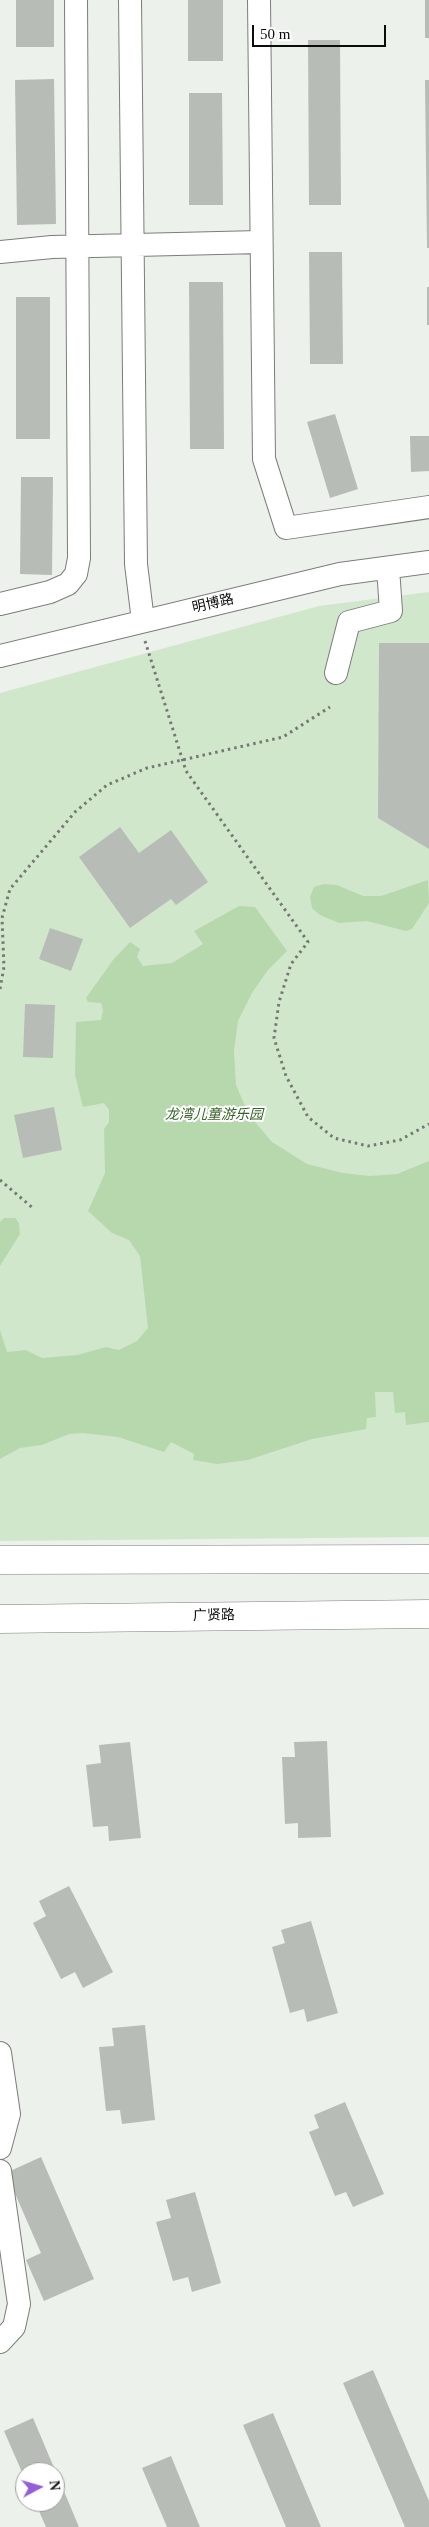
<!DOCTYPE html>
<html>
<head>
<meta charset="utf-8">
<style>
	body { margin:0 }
	#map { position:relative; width:429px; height:2527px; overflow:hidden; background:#ecf1eb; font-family:"Times New Roman",serif }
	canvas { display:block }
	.north { position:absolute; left:15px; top:2462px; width:50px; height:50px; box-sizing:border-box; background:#fff; border:1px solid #9d9e9d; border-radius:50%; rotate:84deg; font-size:14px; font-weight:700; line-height:20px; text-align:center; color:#0b0d0b }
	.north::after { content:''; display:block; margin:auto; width:18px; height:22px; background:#955ed7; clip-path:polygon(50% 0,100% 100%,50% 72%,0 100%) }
	.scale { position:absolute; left:252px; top:25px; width:134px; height:22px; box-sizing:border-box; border:2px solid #0b0d0b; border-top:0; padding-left:6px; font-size:15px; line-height:18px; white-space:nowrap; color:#0b0d0b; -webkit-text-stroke:4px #fff; paint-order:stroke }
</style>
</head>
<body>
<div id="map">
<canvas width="429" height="2527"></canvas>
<div class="north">N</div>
<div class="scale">50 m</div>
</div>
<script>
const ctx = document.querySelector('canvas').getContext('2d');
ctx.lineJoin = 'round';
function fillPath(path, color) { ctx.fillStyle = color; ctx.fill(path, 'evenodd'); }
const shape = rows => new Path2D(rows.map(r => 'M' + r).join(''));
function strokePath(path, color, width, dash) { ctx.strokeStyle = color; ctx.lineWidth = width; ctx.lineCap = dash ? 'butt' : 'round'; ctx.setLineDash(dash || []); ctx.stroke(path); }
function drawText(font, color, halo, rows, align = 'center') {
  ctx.font = font + ' "Times New Roman","Noto Sans SC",serif'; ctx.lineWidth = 4; ctx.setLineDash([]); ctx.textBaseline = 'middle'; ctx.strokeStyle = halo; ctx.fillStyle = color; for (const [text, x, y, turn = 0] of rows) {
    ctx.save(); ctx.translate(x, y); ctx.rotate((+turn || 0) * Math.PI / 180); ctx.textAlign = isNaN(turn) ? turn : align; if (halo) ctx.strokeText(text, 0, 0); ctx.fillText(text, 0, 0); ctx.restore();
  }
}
fillPath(shape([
	[429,592,429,1537,0,1541,0,693,319,606]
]), '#d1e7cb');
fillPath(shape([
	[428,880,429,903,412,929,406,931,367,921,339,923,320,915,312,908,310,897,314,887,324,884,337,885,363,896,381,896],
	[239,906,255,907,287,951,268,970,252,993,238,1021,234,1051,236,1085,249,1115,272,1142,307,1164,343,1173,370,1176,397,1174,429,1161,429,1422,406,1425,405,1412,395,1413,393,1392,375,1392,376,1417,367,1418,366,1429,312,1439,248,1460,217,1464,193,1460,194,1454,171,1442,164,1452,118,1437,83,1433,69,1434,42,1445,20,1448,0,1459,0,1330,7,1352,26,1350,42,1358,77,1355,106,1347,119,1350,137,1341,148,1328,140,1256,129,1240,112,1233,88,1211,105,1173,104,1129,109,1122,109,1110,104,1103,83,1107,75,1075,76,1022,101,1020,103,1010,101,1003,88,1002,86,998,113,960,130,942,140,949,137,957,143,966,172,963,203,944,194,931],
	[4,1218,15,1218,19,1223,20,1234,0,1266,0,1222]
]), '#b7d8ad');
fillPath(shape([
	[16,0,54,0,54,47,16,47],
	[188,0,223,0,223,61,188,61],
	[425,0,429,0,429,38,425,38],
	[308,40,340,40,341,205,309,205],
	[54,79,56,224,17,225,15,80],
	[425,80,429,80,429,248,427,248],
	[189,93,222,93,223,205,189,205],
	[309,252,342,252,343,364,310,364],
	[189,282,223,282,224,449,190,449],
	[427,287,429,287,429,325,427,325],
	[16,297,50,297,50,439,16,439],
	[335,414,358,489,330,498,307,422],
	[410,436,429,436,429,471,411,472],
	[21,477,53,477,52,575,20,574],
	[379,643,429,643,429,849,378,818],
	[120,827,139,853,171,830,208,882,176,905,171,899,130,928,79,857],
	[50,928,83,939,71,971,39,959],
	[25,1004,55,1005,53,1058,23,1057],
	[54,1107,62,1150,23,1158,14,1115],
	[327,1741,331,1837,298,1838,298,1823,285,1824,282,1757,295,1757,294,1742],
	[130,1742,141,1838,109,1841,108,1826,93,1827,86,1765,101,1763,99,1745],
	[69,1886,113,1972,83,1988,75,1972,61,1979,33,1923,46,1916,39,1901],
	[311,1921,338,2013,307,2022,304,2009,290,2013,272,1947,285,1943,281,1930],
	[145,2025,155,2120,122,2124,120,2110,106,2111,99,2047,114,2046,112,2028],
	[345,2102,384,2194,353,2207,346,2192,335,2196,309,2132,319,2128,314,2115],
	[41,2157,94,2279,44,2301,26,2260,41,2253,6,2173],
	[195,2192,221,2283,192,2292,188,2277,173,2281,156,2222,171,2218,166,2200],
	[373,2370,429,2501,429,2527,405,2527,343,2383],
	[273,2413,321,2527,286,2527,243,2425],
	[33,2418,55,2470,79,2527,46,2527,35,2502,55,2502,55,2472,25,2472,25,2479,4,2431],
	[171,2456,200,2527,167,2527,142,2468]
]), '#b8bcb7');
const minor = shape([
	[130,0,136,564,143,621],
	[259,0,264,459,286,528,429,507],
	[0,252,52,247,260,242],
	[0,604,50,592,68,584,76,574,79,558,76,0],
	[0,656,340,574,429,562],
	[336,673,349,622,391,611,388,568],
	[0,2053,9,2114,0,2148],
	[0,2171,19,2304,14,2327,0,2342]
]);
const major = shape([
	[0,1560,429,1559],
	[0,1619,429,1614]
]);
strokePath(minor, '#7a7e79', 24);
strokePath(major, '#7a7e79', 29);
strokePath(shape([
	[145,641,186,771,308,942,291,964,279,1002,274,1038,286,1076,308,1117,334,1138,368,1146,400,1140,429,1124],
	[0,989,4,967,2,918,10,889,75,812,107,785,147,768,283,737,330,707],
	[0,1180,34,1209]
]), '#747773', 3, [2.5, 4]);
strokePath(minor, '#fff', 22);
strokePath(major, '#fff', 28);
drawText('14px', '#0b0d0b', '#fff', [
	["明博路",213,604,-13],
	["广贤路",214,1616,-1]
]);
drawText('italic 14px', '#38622a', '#fff', [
	["龙湾儿童游乐园",214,1115]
]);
</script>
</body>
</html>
